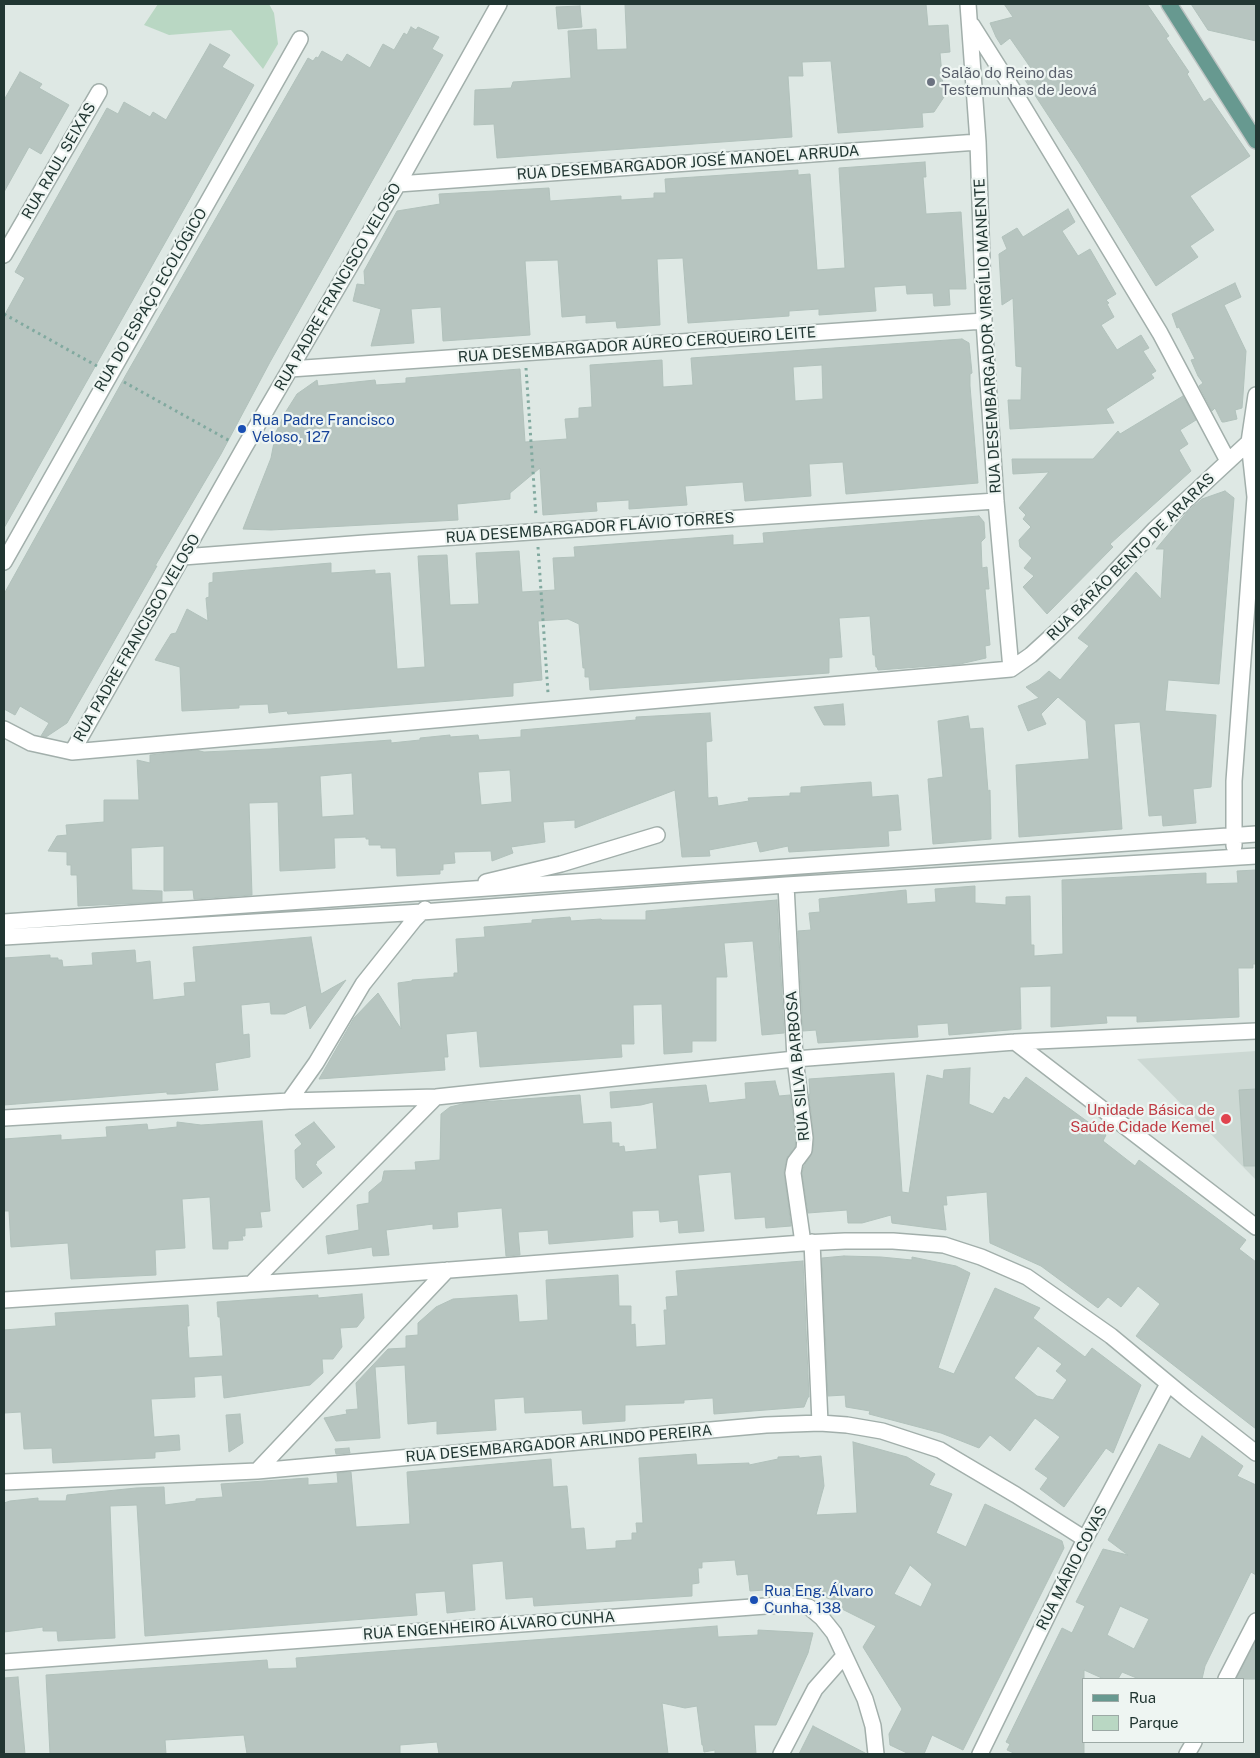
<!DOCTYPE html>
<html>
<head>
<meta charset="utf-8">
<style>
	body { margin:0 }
	#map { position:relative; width:1260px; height:1758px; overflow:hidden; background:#dee8e4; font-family:"Public Sans",sans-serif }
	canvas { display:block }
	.frame { position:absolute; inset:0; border:5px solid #213632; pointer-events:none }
	.legend { position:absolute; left:1082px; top:1678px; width:162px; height:65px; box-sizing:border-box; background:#eef5f2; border:1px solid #9ca9a5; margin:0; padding:6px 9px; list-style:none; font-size:15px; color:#213632 }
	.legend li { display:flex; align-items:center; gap:10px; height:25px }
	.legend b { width:25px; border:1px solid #9ca9a5 }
</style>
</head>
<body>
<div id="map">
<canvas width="1260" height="1758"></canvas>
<div class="frame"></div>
<ul class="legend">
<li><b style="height:6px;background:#679990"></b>Rua</li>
<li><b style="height:14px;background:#b9d7c3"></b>Parque</li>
</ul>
</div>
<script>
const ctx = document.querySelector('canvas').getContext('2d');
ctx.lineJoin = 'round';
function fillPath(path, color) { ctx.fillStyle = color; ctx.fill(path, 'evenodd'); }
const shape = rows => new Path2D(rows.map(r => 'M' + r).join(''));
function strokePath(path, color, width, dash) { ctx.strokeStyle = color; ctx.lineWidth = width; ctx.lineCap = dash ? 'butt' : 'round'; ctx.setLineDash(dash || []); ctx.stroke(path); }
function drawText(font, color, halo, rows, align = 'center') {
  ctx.font = font + ' "Public Sans",sans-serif'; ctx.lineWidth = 4.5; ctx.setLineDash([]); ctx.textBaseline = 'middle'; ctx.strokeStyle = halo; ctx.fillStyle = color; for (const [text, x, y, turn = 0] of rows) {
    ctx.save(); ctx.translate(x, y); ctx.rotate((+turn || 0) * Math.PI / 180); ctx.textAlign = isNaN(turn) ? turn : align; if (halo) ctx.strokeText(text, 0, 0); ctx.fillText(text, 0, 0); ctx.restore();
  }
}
fillPath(shape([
	[1256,1051,1256,1180,1137,1059]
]), '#ccd8d3');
fillPath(shape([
	[158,4,269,4,274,13,278,44,263,69,231,30,169,35,144,25]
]), '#b9d7c3');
const building = shape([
	[625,4,926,4,928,26,948,25,950,52,940,53,944,97,934,112,922,113,923,127,838,133,831,61,802,62,803,76,788,76,792,137,497,158,494,124,474,125,475,90,511,88,513,82,571,78,568,31,596,29,597,50,627,49,625,4],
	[1004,4,1147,4,1169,36,1166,38,1189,72,1187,74,1204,102,1210,98,1250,156,1190,196,1214,230,1190,246,1198,257,1156,286,1080,164,1025,80,1035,74,1010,38,1001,45,996,37,990,23,1013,17,1004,4],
	[1191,4,1256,4,1256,41,1208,30,1191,4],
	[580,6,582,27,558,29,556,7,580,6],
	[411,27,416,30,418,27,439,37,432,49,443,55,270,362,221,454,155,566,157,566,67,723,46,737,41,736,49,723,20,706,15,715,4,709,4,594,127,373,308,58,313,61,316,57,318,58,322,51,342,62,347,54,370,68,383,44,394,50,404,33,407,35,411,27],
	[210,44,230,55,222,67,254,85,4,528,4,316,25,278,15,272,107,108,118,114,124,102,150,117,153,112,166,120,210,44],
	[20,72,42,84,39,88,69,105,41,154,29,147,4,192,4,100,20,72],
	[925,162,926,177,923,177,926,214,961,212,966,289,949,289,950,305,934,306,933,293,907,294,906,285,874,287,876,311,819,315,819,309,789,311,789,316,688,323,683,258,657,259,660,325,617,328,616,321,586,323,586,315,562,317,558,260,525,261,530,335,443,341,441,307,411,309,414,343,371,346,381,309,353,301,357,284,365,285,364,271,397,211,440,204,439,194,549,188,550,201,621,196,621,200,654,198,654,193,666,193,665,179,798,170,798,175,810,174,817,270,845,268,839,168,925,162],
	[1068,209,1075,222,1062,231,1078,256,1090,249,1116,294,1106,300,1109,303,1107,304,1114,317,1101,325,1117,350,1141,335,1149,348,1143,351,1156,371,1151,374,1154,378,1106,409,1114,423,1010,429,1008,400,1021,400,1022,367,1016,366,1013,298,1002,305,999,254,1007,249,1002,237,1017,228,1023,237,1068,209],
	[1235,283,1241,297,1224,305,1246,351,1243,395,1242,408,1235,410,1237,419,1224,422,1222,422,1215,408,1212,411,1199,386,1203,383,1198,376,1191,360,1195,359,1179,327,1177,328,1172,314,1235,283],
	[962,339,969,343,972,373,970,374,970,386,978,483,846,494,843,462,809,464,811,496,745,501,743,482,685,486,687,505,629,509,629,500,596,502,597,511,543,515,540,468,510,493,510,499,457,504,458,520,271,530,243,529,271,458,276,432,285,413,297,394,317,380,318,386,375,380,376,385,406,383,406,378,520,369,525,442,567,439,565,419,579,418,579,408,592,407,590,365,662,360,663,387,693,385,691,358,962,339],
	[822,365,823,399,795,401,793,367,822,365],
	[1183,396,1196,420,1180,430,1188,444,1179,450,1191,471,1110,544,1113,547,1047,614,1023,587,1034,576,1024,568,1032,558,1020,547,1019,540,1031,527,1023,519,1026,515,1019,508,1049,472,1013,474,1012,459,1093,459,1118,431,1120,434,1183,396],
	[1225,491,1234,498,1219,684,1168,680,1165,711,1216,715,1211,787,1193,789,1196,823,1163,826,1162,815,1149,816,1140,722,1114,724,1122,829,1019,837,1016,765,1089,759,1086,721,1058,697,1041,714,1046,724,1028,731,1018,706,1039,698,1026,687,1039,680,1049,671,1060,680,1089,646,1078,638,1136,572,1161,599,1164,549,1156,549,1187,512,1202,499,1225,491],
	[979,516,984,522,985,538,981,542,982,568,987,567,989,589,985,589,990,645,985,646,986,658,960,664,878,670,877,667,876,667,875,655,873,655,870,616,839,618,842,657,829,658,829,673,590,690,589,677,585,677,585,668,583,668,579,624,568,619,538,621,542,680,513,683,513,696,288,714,287,711,269,713,268,704,239,705,239,708,182,711,180,667,155,660,171,634,176,633,187,609,208,621,206,598,209,597,209,583,213,582,213,573,331,563,331,573,375,570,375,574,390,573,397,669,425,667,418,556,447,555,450,605,479,604,476,553,519,551,522,592,555,590,553,558,575,557,574,547,733,535,733,545,764,543,763,533,979,516],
	[843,704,845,725,824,725,814,707,843,704],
	[710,713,712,741,706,742,708,798,717,797,718,806,749,801,748,798,790,796,790,793,801,793,801,787,871,782,872,797,898,795,901,830,888,831,889,846,789,852,788,846,760,852,757,841,709,850,710,856,682,857,675,790,575,828,575,820,543,822,545,842,511,847,513,853,492,861,491,851,454,852,455,863,443,864,443,870,440,870,440,874,397,876,396,848,381,848,381,845,369,845,369,839,366,839,366,837,334,838,335,868,280,871,278,802,249,803,252,895,194,899,193,890,164,891,164,846,131,848,132,890,162,891,162,902,78,906,77,875,71,875,71,865,67,865,67,852,48,851,57,836,67,835,66,825,104,822,104,800,139,800,137,760,150,763,150,755,196,750,204,752,270,749,391,740,391,743,420,740,420,738,450,735,450,737,478,735,479,740,521,737,521,730,636,720,636,717,710,713],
	[510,770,512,802,481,805,478,772,510,770],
	[352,773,354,815,322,817,320,776,352,773],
	[968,716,970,729,983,728,988,791,990,790,991,839,933,844,928,779,943,777,938,721,968,716],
	[1256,870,1256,964,1253,964,1253,968,1238,968,1239,1017,1137,1022,1137,1016,1106,1016,1107,1023,1051,1027,1051,986,1020,987,1021,1029,949,1035,948,1023,917,1025,918,1037,818,1043,816,1030,803,1031,798,931,811,930,809,913,820,912,819,899,906,890,907,904,936,902,935,889,975,886,975,903,1006,905,1006,897,1030,896,1031,945,1034,945,1034,956,1063,954,1062,880,1206,873,1206,884,1238,883,1237,871,1256,870],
	[777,900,784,1033,762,1035,753,941,724,943,727,977,716,977,716,1041,692,1041,692,1052,664,1054,662,1004,633,1005,634,1044,621,1044,622,1057,480,1067,477,1031,446,1034,448,1057,444,1057,445,1070,319,1079,354,1018,378,993,401,1029,398,983,412,981,412,980,454,977,454,973,458,973,456,939,485,937,484,927,532,923,532,920,570,917,571,921,601,919,602,920,646,920,646,911,777,900],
	[311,937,321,994,346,980,310,1029,306,1005,285,1014,271,1014,270,1002,241,1005,243,1035,249,1034,250,1057,215,1063,218,1090,175,1094,167,1094,167,1092,4,1105,4,958,50,955,50,958,58,958,58,960,62,960,63,967,93,965,92,953,135,950,136,963,150,961,153,1000,185,996,184,983,196,982,193,947,311,937],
	[970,1068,969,1104,993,1114,1004,1097,1009,1100,1026,1077,1106,1135,1103,1141,1135,1166,1139,1160,1246,1240,1239,1249,1256,1262,1256,1429,1136,1336,1160,1304,1138,1286,1121,1307,1108,1297,1098,1308,1041,1266,990,1243,987,1192,946,1196,947,1205,943,1205,946,1230,892,1223,891,1215,862,1223,848,1223,847,1210,808,1213,802,1173,804,1166,813,1151,814,1139,809,1094,810,1094,809,1079,894,1073,902,1192,909,1193,927,1075,943,1079,944,1070,970,1068],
	[775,1081,779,1096,790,1095,796,1138,795,1147,787,1157,784,1172,791,1226,766,1228,765,1217,735,1219,731,1172,698,1175,704,1231,679,1233,678,1220,660,1222,659,1210,632,1211,633,1237,549,1244,548,1230,518,1232,520,1255,506,1256,502,1208,457,1212,458,1227,433,1229,433,1224,386,1230,389,1255,373,1256,372,1247,328,1254,326,1236,359,1230,357,1205,369,1203,369,1192,382,1181,384,1171,416,1170,415,1162,440,1160,441,1114,450,1107,466,1103,580,1095,583,1124,611,1122,612,1143,619,1143,619,1147,624,1146,625,1152,657,1149,653,1102,641,1105,611,1108,610,1092,706,1085,709,1103,746,1099,745,1083,775,1081],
	[1256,1089,1256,1166,1244,1166,1239,1090,1256,1089],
	[262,1121,270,1211,260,1212,262,1227,245,1228,245,1236,242,1236,243,1240,228,1241,228,1249,213,1249,210,1197,182,1199,185,1248,155,1250,156,1275,71,1279,68,1243,11,1247,9,1211,5,1211,4,1207,4,1139,61,1135,61,1140,107,1137,106,1127,147,1124,148,1130,177,1127,177,1122,201,1125,262,1121],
	[314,1122,335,1147,316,1162,317,1163,315,1164,322,1173,303,1188,296,1179,295,1150,302,1144,295,1135,314,1122],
	[844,1256,881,1257,912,1260,912,1257,956,1266,970,1273,938,1368,954,1374,995,1288,1040,1308,1033,1318,1085,1357,1092,1348,1141,1385,1113,1453,1106,1448,1064,1507,1040,1489,1048,1478,1035,1469,1060,1437,1035,1418,1010,1451,990,1435,979,1448,941,1433,869,1414,870,1411,846,1407,845,1395,828,1396,822,1258,844,1256],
	[1038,1346,1062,1364,1056,1371,1067,1380,1053,1400,1037,1396,1014,1378,1038,1346],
	[803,1261,809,1397,808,1397,804,1407,714,1414,713,1398,684,1400,684,1403,625,1405,625,1421,583,1424,582,1410,525,1413,524,1397,494,1399,496,1430,437,1434,437,1421,408,1424,405,1365,375,1367,380,1438,336,1441,324,1418,347,1414,346,1410,358,1409,356,1383,388,1349,406,1348,406,1336,418,1335,418,1323,436,1307,453,1299,517,1295,519,1322,548,1320,546,1280,618,1275,619,1306,631,1306,631,1325,635,1324,636,1347,666,1345,664,1310,667,1310,666,1297,678,1296,676,1271,803,1261],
	[362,1294,364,1318,357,1327,340,1328,342,1347,333,1359,322,1359,323,1373,310,1385,224,1398,222,1375,194,1377,195,1397,151,1399,154,1437,179,1435,180,1450,155,1452,155,1458,53,1463,52,1448,24,1449,21,1412,4,1413,4,1330,56,1326,55,1313,188,1305,189,1326,187,1326,189,1358,223,1356,220,1317,218,1317,217,1302,318,1295,318,1298,362,1294],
	[240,1414,243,1443,229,1452,226,1415,240,1414],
	[1202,1436,1243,1466,1237,1476,1256,1485,1256,1575,1251,1572,1205,1666,1202,1679,1139,1679,1122,1672,1118,1679,1104,1679,1084,1670,1084,1754,1016,1754,1007,1750,1010,1744,1006,1742,1062,1628,1072,1633,1085,1606,1076,1602,1103,1549,1128,1555,1108,1540,1159,1444,1190,1459,1202,1436],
	[1120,1606,1149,1619,1134,1649,1107,1635,1120,1606],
	[853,1442,907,1457,935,1474,929,1485,952,1494,936,1533,966,1547,985,1504,1062,1541,1064,1548,963,1750,932,1735,924,1754,909,1754,890,1745,889,1734,902,1709,863,1647,876,1626,836,1606,836,1601,798,1588,765,1592,765,1590,750,1591,748,1574,737,1575,735,1560,702,1562,702,1568,698,1568,699,1583,692,1584,692,1596,534,1606,533,1597,506,1599,503,1561,472,1564,475,1610,447,1613,445,1591,415,1593,417,1615,145,1636,137,1505,110,1506,115,1638,58,1641,57,1631,43,1631,43,1627,4,1632,4,1503,10,1501,38,1498,38,1501,66,1501,67,1495,136,1488,164,1487,165,1505,196,1501,196,1499,223,1497,221,1484,308,1478,308,1485,338,1483,337,1473,351,1472,356,1527,410,1524,407,1472,551,1459,553,1487,567,1486,571,1529,584,1528,586,1550,616,1548,616,1541,632,1540,632,1533,637,1533,636,1523,643,1523,639,1458,696,1454,697,1465,749,1463,749,1465,778,1459,778,1457,799,1456,799,1458,821,1456,824,1486,816,1515,857,1513,853,1442],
	[910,1565,932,1584,921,1607,894,1594,910,1565],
	[349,1448,350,1453,336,1454,335,1449,349,1448],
	[717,1626,718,1637,758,1635,758,1630,813,1633,808,1653,776,1725,754,1725,756,1754,715,1754,715,1750,704,1752,703,1745,702,1745,697,1706,685,1708,662,1703,668,1754,439,1754,437,1742,400,1745,400,1754,247,1754,244,1735,165,1740,166,1754,50,1754,46,1675,267,1660,268,1669,297,1668,296,1658,717,1626],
	[1256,1641,1256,1679,1236,1679,1256,1641],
	[18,1677,25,1754,4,1754,4,1678,18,1677],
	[813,1726,867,1754,799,1754,813,1726]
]);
fillPath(building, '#b7c5c0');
strokePath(building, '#b1c1bb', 1);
const minor = shape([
	[968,4,978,142,984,321,996,501,1011,669],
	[972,25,1015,93,1160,333,1228,461],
	[398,184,978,142],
	[4,255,99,92],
	[290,369,984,321],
	[183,557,365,543,996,501],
	[4,562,300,39],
	[4,729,31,743,72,752,1011,669,1031,655,1054,634,1082,607,1155,529,1249,442],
	[72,752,244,448,398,184,499,4],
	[1234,846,1234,781,1255,497,1249,442,1256,395],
	[486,882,561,864,657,835],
	[786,885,795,1059,805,1138,804,1150,795,1162,793,1173,803,1243],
	[4,922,1256,834],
	[4,937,422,912,786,885,1256,856],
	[1015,1042,1256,1227],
	[289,1101,316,1063,363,984,414,920,425,909],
	[4,1118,289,1101,436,1097,795,1059,1015,1042,1256,1031],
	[812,1242,820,1423],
	[251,1284,436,1097],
	[4,1300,358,1277,803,1243,845,1241,893,1241,944,1245,981,1257,1027,1277,1111,1336,1187,1399,1256,1453],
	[257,1471,447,1270],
	[4,1482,257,1471,766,1425,820,1423,847,1425,882,1431,940,1450,1016,1495,1085,1539],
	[4,1662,793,1604,809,1607,822,1618,834,1633,865,1699,873,1726,876,1754],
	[1226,1679,1256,1621],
	[781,1754,815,1689,844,1656],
	[980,1754,1085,1539,1168,1384],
	[1187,1754,1194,1742]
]);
const major = shape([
	[1169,4,1256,141]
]);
strokePath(minor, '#a2afab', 18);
strokePath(major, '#bcc3c2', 18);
strokePath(shape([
	[4,314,97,366],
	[526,368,536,516],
	[124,382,230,441],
	[538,547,548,693]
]), '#81a99f', 3, [2.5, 4]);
strokePath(minor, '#fff', 15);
strokePath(major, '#679990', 15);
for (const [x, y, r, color] of [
	[931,82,5,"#6b7280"],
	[242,429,5,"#1a4fb4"],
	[1226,1119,6,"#e0444e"],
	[754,1600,5,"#1a4fb4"]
]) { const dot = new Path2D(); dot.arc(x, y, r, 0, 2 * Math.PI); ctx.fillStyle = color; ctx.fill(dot); strokePath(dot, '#eef5f2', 2); }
drawText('15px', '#5b616d', '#eef5f2', [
	["Salão do Reino das",941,73],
	["Testemunhas de Jeová",941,90]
], 'left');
drawText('15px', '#213632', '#eef5f2', [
	["RUA RAUL SEIXAS",59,161,-60],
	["RUA DESEMBARGADOR JOSÉ MANOEL ARRUDA",688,163,-4],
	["RUA PADRE FRANCISCO VELOSO",338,287,-60],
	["RUA DO ESPAÇO ECOLÓGICO",151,300,-60],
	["RUA DESEMBARGADOR VIRGÍLIO MANENTE",988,336,-93],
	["RUA DESEMBARGADOR AÚREO CERQUEIRO LEITE",637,345,-4],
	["RUA DESEMBARGADOR FLÁVIO TORRES",590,528,-4],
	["RUA BARÃO BENTO DE ARARAS",1131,557,-45],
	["RUA PADRE FRANCISCO VELOSO",137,638,-60],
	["RUA SILVA BARBOSA",798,1066,-95],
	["RUA DESEMBARGADOR ARLINDO PEREIRA",559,1444,-5],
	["RUA MÁRIO COVAS",1072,1568,-63],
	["RUA ENGENHEIRO ÁLVARO CUNHA",489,1626,-4]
]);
drawText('15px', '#164399', '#eef5f2', [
	["Rua Padre Francisco",252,420],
	["Veloso, 127",252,437],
	["Rua Eng. Álvaro",764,1591],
	["Cunha, 138",764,1608]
], 'left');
drawText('15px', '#be3a42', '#eef5f2', [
	["Unidade Básica de",1215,1110],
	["Saúde Cidade Kemel",1215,1127]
], 'right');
</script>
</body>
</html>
